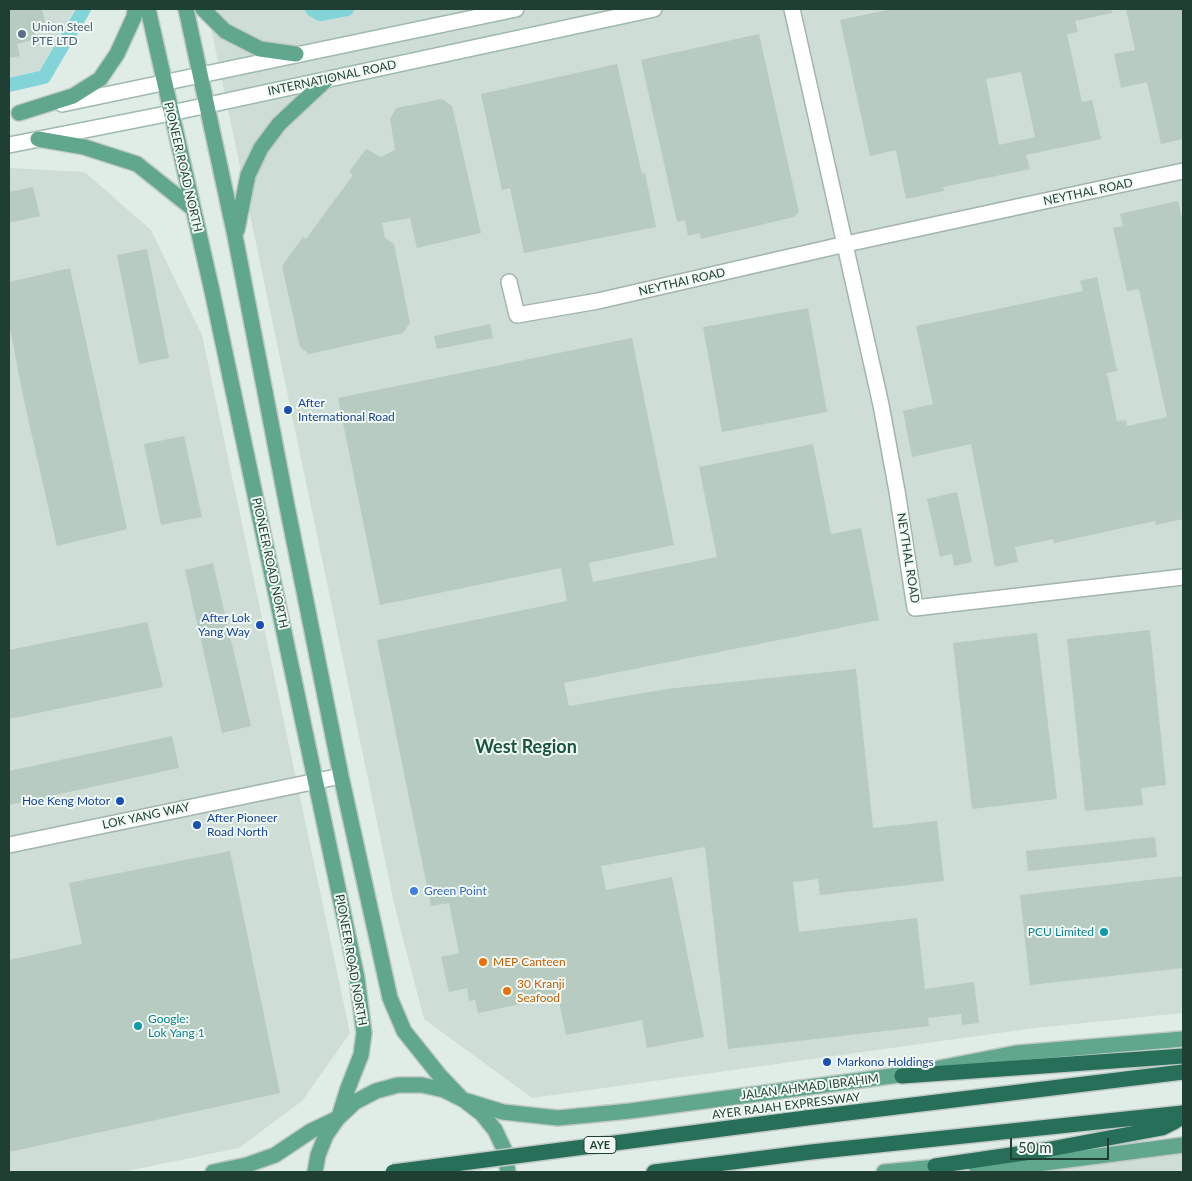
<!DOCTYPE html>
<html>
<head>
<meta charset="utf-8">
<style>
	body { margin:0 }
	#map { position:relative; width:1192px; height:1181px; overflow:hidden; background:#e0ede6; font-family:Lato,sans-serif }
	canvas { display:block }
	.frame { position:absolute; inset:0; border:10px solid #1f3f33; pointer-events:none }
	.scale { position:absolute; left:1010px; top:1138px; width:99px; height:22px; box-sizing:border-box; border:2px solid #1f3f33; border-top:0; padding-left:6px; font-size:15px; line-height:18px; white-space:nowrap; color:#1f3f33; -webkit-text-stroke:4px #f1f9f4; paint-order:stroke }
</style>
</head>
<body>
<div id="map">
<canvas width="1192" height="1181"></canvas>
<div class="frame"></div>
<div class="scale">50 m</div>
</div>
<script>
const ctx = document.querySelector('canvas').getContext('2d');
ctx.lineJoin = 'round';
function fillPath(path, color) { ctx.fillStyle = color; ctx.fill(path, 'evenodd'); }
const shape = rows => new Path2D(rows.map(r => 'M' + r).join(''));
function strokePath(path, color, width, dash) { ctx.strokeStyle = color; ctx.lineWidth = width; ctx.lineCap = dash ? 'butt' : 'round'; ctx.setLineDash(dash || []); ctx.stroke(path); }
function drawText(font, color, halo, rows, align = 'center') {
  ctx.font = font + ' Lato,sans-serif'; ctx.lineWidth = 4; ctx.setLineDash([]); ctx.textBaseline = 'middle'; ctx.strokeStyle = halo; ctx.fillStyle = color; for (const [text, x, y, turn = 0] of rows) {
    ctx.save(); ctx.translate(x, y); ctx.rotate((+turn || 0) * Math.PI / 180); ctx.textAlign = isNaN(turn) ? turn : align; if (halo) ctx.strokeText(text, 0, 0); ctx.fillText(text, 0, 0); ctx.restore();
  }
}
fillPath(shape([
	[9,9,75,9,39,71,9,78],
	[207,9,1183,9,1183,1013,1035,1028,532,1098,424,1019,395,908],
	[9,168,85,172,151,230,202,335,350,1033,302,1101,239,1148,122,1172,9,1172],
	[1183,1153,1183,1172,1004,1172,1038,1167]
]), '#ceddd5');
strokePath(shape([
	[312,9,320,14,347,9],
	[9,85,44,77,84,9]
]), '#82d4d8', 14);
fillPath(shape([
	[9,9,42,9,46,26,33,29,36,39,17,44,20,56,9,58],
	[892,9,1111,9,1112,13,1075,21,1078,32,1067,34,1082,102,1092,100,1101,139,1026,155,1030,169,943,187,944,191,906,199,896,150,870,156,840,20],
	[1021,72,1035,137,999,145,986,79],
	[1126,9,1183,9,1183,139,1161,144,1147,82,1121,88,1114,54,1135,50],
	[759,34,799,212,794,217,701,239,700,233,688,236,685,220,677,222,641,60],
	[617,64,642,174,645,173,656,227,524,253,510,188,502,190,481,94],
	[442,99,452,106,481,233,417,248,410,218,382,223,385,238,394,244,410,323,403,333,309,354,300,347,282,266,303,237,306,239,353,175,349,172,366,149,381,157,395,150,390,119,396,108],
	[33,187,40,216,9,223,9,192],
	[1178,201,1183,223,1183,519,1156,525,1155,521,1054,543,1053,539,1015,547,1018,562,995,567,971,444,912,457,903,411,933,404,916,326,1083,291,1080,281,1097,277,1117,371,1107,373,1117,421,1126,420,1127,426,1167,417,1139,289,1127,291,1113,228,1123,226,1120,214],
	[147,249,169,358,139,364,117,255],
	[70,268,127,529,57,546,23,396,9,323,9,282],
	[808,308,827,412,722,432,703,327],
	[490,324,493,338,437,349,434,336],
	[632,338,674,545,589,563,593,582,717,557,699,467,813,444,831,534,861,528,879,620,564,683,569,706,666,689,856,669,873,828,937,821,944,881,820,895,818,879,793,882,799,932,917,918,925,989,974,982,979,1023,962,1025,961,1014,928,1018,929,1026,728,1049,705,847,601,866,606,890,672,877,704,1037,647,1048,642,1020,566,1035,558,996,478,1013,475,1000,469,1001,467,988,449,992,441,957,459,953,449,903,431,906,377,640,567,601,561,568,380,605,338,398],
	[184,436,202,517,161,525,144,444],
	[957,492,972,562,954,566,952,554,940,557,927,499],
	[213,563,251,726,222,733,185,570],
	[147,622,163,687,9,719,9,650],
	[1150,630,1166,785,1141,788,1143,805,1085,811,1067,639],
	[1037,633,1057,799,972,809,953,643],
	[172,736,179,768,9,805,9,771],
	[1155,837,1157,857,1028,871,1026,851],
	[230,851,280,1093,9,1152,9,960,82,944,69,883],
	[1183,876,1183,968,1030,985,1020,895]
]), '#b8cbc1');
const street = shape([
	[792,9,881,405,897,491,915,608,1183,577],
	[509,282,517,315,598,301,846,244,1183,171],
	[9,845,341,776]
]);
const secondary = shape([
	[62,104,516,9],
	[9,145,171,113,654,9]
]);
const primary = shape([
	[148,9,212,291,357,978,364,1033,361,1055,348,1088,339,1117],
	[186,9,235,236,287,506,341,776,390,998,404,1031,440,1076,462,1099],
	[203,9,225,31,260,49,296,54],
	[19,113,73,96,100,79,117,54,134,17,135,9],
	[38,139,84,147,137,164,192,208],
	[237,230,248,175,261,148,279,124,326,80],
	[939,1068,1016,1053,1183,1039],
	[467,1101,503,1112,558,1118,630,1111,914,1073],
	[975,1165,1037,1164,1183,1145],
	[213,1172,247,1165,275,1155,311,1131,336,1119],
	[315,1172,318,1155,326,1135,338,1118,355,1102,376,1091,398,1085,422,1085,444,1090,464,1100,482,1114,495,1130,504,1149,508,1172],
	[884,1172,947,1166]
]);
const highway = shape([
	[902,1076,1183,1056],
	[806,1118,1183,1072],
	[935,1166,1045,1150,1162,1128,1174,1122,1183,1116],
	[654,1172,811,1152,1183,1113]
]);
strokePath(street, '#a2b5ad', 18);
strokePath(secondary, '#9dbaad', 18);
strokePath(primary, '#c0c9c6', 18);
strokePath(highway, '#c0c9c6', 18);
strokePath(street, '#fff', 15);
strokePath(secondary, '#fff', 15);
strokePath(primary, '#60a78e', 15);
strokePath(highway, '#276f59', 15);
const highwayBridge = shape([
	[393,1172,806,1118]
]);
strokePath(highwayBridge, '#c0c9c6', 18, []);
strokePath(highwayBridge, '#276f59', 15);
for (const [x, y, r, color] of [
	[22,34,5,"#5c6f8a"],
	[288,410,5,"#1a4fb4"],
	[260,625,5,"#1a4fb4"],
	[120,801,5,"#1a4fb4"],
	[197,825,5,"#1a4fb4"],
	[414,891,5,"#3f7fe0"],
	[1104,932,5,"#0f9aa8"],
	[483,962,5,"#e8710a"],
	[507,991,5,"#e8710a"],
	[138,1026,5,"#0f9aa8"],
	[827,1062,5,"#1a4fb4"]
]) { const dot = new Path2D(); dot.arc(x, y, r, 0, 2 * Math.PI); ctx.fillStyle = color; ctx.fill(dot); strokePath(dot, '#f1f9f4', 2); }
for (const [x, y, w] of [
	[600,1145,32]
]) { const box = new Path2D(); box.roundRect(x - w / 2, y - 8.5, w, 17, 4); ctx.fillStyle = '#f1f9f4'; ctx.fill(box); strokePath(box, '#1f3f33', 1); }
drawText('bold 11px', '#1f3f33', null, [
	["AYE",600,1145]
]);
drawText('12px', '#4e5e75', '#f1f9f4', [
	["Union Steel",32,27],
	["PTE LTD",32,41]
], 'left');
drawText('12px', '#1f3f33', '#f1f9f4', [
	["INTERNATIONAL ROAD",332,78,-12],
	["PIONEER ROAD NORTH",183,167,77],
	["NEYTHAL ROAD",1088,192,-12],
	["NEYTHAI ROAD",682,282,-13],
	["NEYTHAL ROAD",908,558,81],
	["PIONEER ROAD NORTH",270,563,78],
	["LOK YANG WAY",146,816,-12],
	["PIONEER ROAD NORTH",351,960,80],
	["JALAN AHMAD IBRAHIM",810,1087,-7],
	["AYER RAJAH EXPRESSWAY",786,1106,-7]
]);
drawText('12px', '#164399', '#f1f9f4', [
	["After",298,403],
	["International Road",298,417],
	["After Lok",250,618,"right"],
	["Yang Way",250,632,"right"],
	["Hoe Keng Motor",110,801,"right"],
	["After Pioneer",207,818],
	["Road North",207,832],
	["Markono Holdings",837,1062]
], 'left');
drawText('12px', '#366cbe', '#f1f9f4', [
	["Green Point",424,891]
], 'left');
drawText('12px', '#0d838f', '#f1f9f4', [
	["PCU Limited",1094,932],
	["Google:",148,1019,"left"],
	["Lok Yang 1",148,1033,"left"]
], 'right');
drawText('12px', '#c56008', '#f1f9f4', [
	["MEP Canteen",493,962],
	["30 Kranji",517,984],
	["Seafood",517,998]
], 'left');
drawText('bold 18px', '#18543f', '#f1f9f4', [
	["West Region",526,747]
]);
</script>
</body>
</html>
